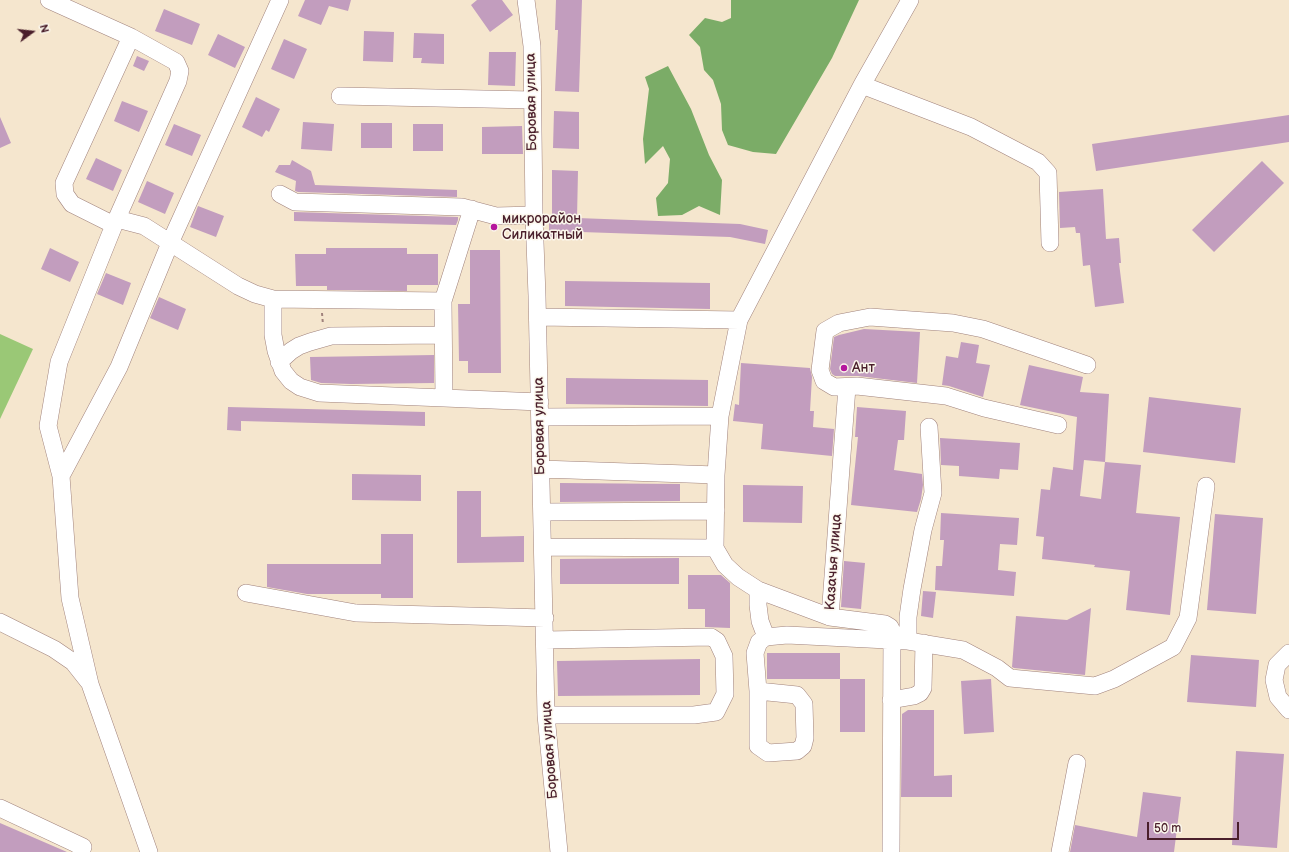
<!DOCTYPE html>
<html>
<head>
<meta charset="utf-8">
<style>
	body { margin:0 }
	#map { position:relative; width:1289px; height:852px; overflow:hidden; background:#f5e6ce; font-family:"Balsamiq Sans",sans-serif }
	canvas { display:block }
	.north { position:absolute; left:12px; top:12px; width:40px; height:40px; -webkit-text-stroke:3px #fbf7ec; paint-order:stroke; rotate:75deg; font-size:11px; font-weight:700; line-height:16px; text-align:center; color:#4a1f2b }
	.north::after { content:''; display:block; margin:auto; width:14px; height:18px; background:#4a1f2b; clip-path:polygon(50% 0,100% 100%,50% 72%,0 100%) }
	.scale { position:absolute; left:1147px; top:822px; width:92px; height:18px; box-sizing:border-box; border:2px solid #4a1f2b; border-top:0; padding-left:5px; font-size:12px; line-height:14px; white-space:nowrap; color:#4a1f2b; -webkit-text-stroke:3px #fbf7ec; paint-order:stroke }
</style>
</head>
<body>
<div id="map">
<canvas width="1289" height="852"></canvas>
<div class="north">N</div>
<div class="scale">50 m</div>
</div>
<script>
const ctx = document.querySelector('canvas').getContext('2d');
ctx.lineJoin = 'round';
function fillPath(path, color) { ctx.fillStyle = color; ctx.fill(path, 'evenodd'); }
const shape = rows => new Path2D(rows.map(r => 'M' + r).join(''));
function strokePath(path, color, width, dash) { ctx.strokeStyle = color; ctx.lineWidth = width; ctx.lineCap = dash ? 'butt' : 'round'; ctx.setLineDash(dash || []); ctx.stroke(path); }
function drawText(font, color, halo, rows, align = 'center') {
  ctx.font = font + ' "Balsamiq Sans",sans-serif'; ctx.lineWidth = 3; ctx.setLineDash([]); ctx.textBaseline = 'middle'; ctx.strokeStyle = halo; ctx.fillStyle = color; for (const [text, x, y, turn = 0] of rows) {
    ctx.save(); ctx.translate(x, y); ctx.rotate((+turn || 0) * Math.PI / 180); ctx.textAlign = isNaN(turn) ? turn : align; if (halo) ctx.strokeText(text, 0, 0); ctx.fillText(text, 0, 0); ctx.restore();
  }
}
fillPath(shape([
	[0,334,33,349,0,419]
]), '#9ac876');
fillPath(shape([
	[731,0,859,0,832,58,776,154,753,152,728,145,722,130,721,104,713,80,704,70,700,47,689,35,705,18,722,22,731,18],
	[668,66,691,109,709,155,722,180,720,215,699,206,682,215,658,216,656,198,668,183,670,159,663,146,645,164,643,139,649,89,645,77]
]), '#7bac67');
fillPath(shape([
	[305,0,351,0,348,11,329,6,321,25,298,16],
	[477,0,502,0,513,15,490,32,471,5],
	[556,0,582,0,579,92,555,91,558,30,555,30],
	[164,9,200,24,192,45,155,31],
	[364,31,394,32,393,62,363,61],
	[414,33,444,34,444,64,421,63,422,58,413,58],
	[218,34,245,47,235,68,208,55],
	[284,39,307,49,294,79,271,69],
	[489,52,516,52,515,86,488,85],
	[137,56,149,61,144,71,133,66],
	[256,97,280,109,269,132,266,130,262,137,242,127],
	[122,101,148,111,139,132,114,121],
	[554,111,579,112,579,149,553,148],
	[1289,115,1289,142,1096,171,1092,144],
	[0,117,11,143,0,148],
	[303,122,334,124,332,151,301,149],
	[361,123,392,123,392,148,361,148],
	[174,124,201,135,192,156,165,145],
	[413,124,443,124,443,151,413,151],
	[522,126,523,154,482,154,482,127],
	[96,158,122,170,113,191,86,179],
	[292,160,311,171,315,185,457,190,457,197,298,192,295,191,296,181,275,172,279,165,290,165],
	[1262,161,1284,183,1214,252,1192,230],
	[552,170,578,171,577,218,740,224,768,230,765,244,730,237,581,232,580,240,549,237,549,217,552,217],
	[147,181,174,193,165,214,138,202],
	[1103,189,1106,239,1119,238,1121,263,1119,263,1124,303,1095,307,1090,265,1083,266,1080,233,1076,233,1075,227,1060,228,1059,192],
	[198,206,224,216,216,237,190,227],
	[294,212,458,217,458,220,456,225,294,221],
	[50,248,79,262,70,282,41,269],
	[326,248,407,248,407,254,438,254,438,285,407,285,407,291,327,290,327,286,296,286,295,254,326,254],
	[470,250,500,250,501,373,468,373,468,361,459,361,458,304,470,304],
	[106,273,131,283,123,305,97,294],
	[565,281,710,283,710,309,565,306],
	[159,297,186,309,178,330,150,318],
	[864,329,920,332,917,383,858,376,835,376,832,374,830,369,834,337,839,335],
	[961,342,979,345,976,363,990,365,983,397,949,386,942,385,946,356,958,358],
	[434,355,434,383,351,384,321,383,311,380,310,357],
	[741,363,810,368,812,377,810,411,814,411,813,427,834,429,832,456,761,449,763,424,733,421,735,404,739,405],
	[1029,365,1083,377,1080,392,1109,394,1105,462,1141,465,1136,513,1180,517,1170,615,1126,610,1130,571,1094,567,1095,565,1042,559,1044,537,1036,536,1041,489,1050,490,1053,467,1073,470,1077,417,1020,405],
	[1084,460,1105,462,1101,499,1080,496],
	[566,378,708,380,708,406,566,404],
	[1149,397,1241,408,1235,463,1143,452],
	[228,407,425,412,425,426,241,421,241,431,227,430],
	[857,407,906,411,904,440,898,440,894,470,922,474,923,485,921,499,917,512,851,505,858,437,855,437],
	[940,438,1020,443,1018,470,1000,469,999,479,959,476,959,466,941,465],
	[352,474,421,475,421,501,352,500],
	[560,483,680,484,680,501,560,502],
	[743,485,803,486,802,523,743,522],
	[457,491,481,491,481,537,524,536,524,562,457,563],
	[941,513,1019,518,1017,545,1000,544,998,570,1016,572,1014,596,935,590,936,566,942,566,944,540,940,540],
	[1215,514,1263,518,1256,614,1207,610],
	[381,534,413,534,413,598,381,598,381,594,307,594,267,587,267,564,381,564],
	[679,558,679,584,560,584,560,559],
	[844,561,865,563,861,609,841,607],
	[688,575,721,575,730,583,730,628,705,627,705,609,688,609],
	[923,591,936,592,933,618,921,616],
	[1091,608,1085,675,1014,668,1012,667,1016,616,1067,620],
	[767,653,840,653,840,679,767,679],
	[1191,655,1259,660,1256,707,1187,702],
	[700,659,700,695,558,696,557,661],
	[840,679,865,679,865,732,840,732],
	[991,679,994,732,964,734,961,681],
	[908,710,934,710,934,776,952,775,952,797,901,797,902,714],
	[1236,751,1284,754,1277,848,1232,845],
	[1143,792,1181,797,1174,852,1070,852,1075,825,1137,837],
	[0,823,67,852,0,852]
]), '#c29dbe');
const minor = shape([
	[49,0,131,37,176,62,180,71,178,81,114,225,59,362,48,426,61,476,70,598,90,684,149,852],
	[526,0,532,46,534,215,537,296,546,715,559,852],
	[862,85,971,127,1038,162,1048,173,1050,243],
	[340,96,532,100],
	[280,194,295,202,462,207,496,216,534,215],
	[117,219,144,226,238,286,255,294,273,299],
	[114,225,72,204,65,194,64,183,131,37],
	[443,301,472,209],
	[538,317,739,320],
	[279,362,291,351,299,346,310,342,331,336,443,335],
	[847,387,830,617,885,624,890,627,892,631,891,852],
	[444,398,443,301,273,299,273,335,276,351,283,371,291,381,300,387,319,393,444,398,540,402],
	[540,417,720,416],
	[1058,425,984,408,946,396,857,386,834,387,824,381,820,370,825,331,839,323,870,317,953,323,983,329,1087,365],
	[541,469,716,475],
	[61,476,119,367,170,243,280,0],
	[542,512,716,511],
	[543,547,715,548],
	[758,590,758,605,760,621,766,637],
	[246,593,356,613,545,618],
	[830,617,758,590,738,577,725,565,715,548,716,475,720,416,739,320,862,85,910,0],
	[0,622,54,649,73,662,88,681],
	[545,640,711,637,717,641,724,656,725,694,716,712,694,715,546,715],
	[908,641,908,617,912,589,923,530,933,493,929,427],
	[1289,653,1277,665,1274,680,1278,697,1289,710],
	[758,691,797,695,804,704,805,738,803,746,797,751,768,753,758,746,758,691,755,653,759,642,766,637,787,635,908,641,963,650,997,668,1010,678,1095,686,1114,679,1173,647,1188,618,1206,486],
	[891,700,914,696,920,693,923,688,924,643],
	[0,808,83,847,81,852],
	[1060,852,1077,763]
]);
strokePath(minor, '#a0827c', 18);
strokePath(shape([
	[322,313,323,325]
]), '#a0827c', 2, [3, 3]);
strokePath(minor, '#fff', 17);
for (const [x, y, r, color] of [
	[494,227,4,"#b5179e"],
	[844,368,4,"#b5179e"]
]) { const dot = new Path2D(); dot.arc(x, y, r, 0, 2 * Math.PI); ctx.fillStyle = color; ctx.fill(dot); strokePath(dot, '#fbf7ec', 1.5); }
drawText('14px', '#4a1f2b', '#fbf7ec', [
	["Боровая улица",532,102,-91],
	["Боровая улица",540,426,-91],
	["Казачья улица",834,562,-86],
	["Боровая улица",550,750,-94]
]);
drawText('14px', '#4a1f2b', '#fbf7ec', [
	["микрорайон",502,219],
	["Силикатный",502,235],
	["Ант",852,368]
], 'left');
</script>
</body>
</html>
